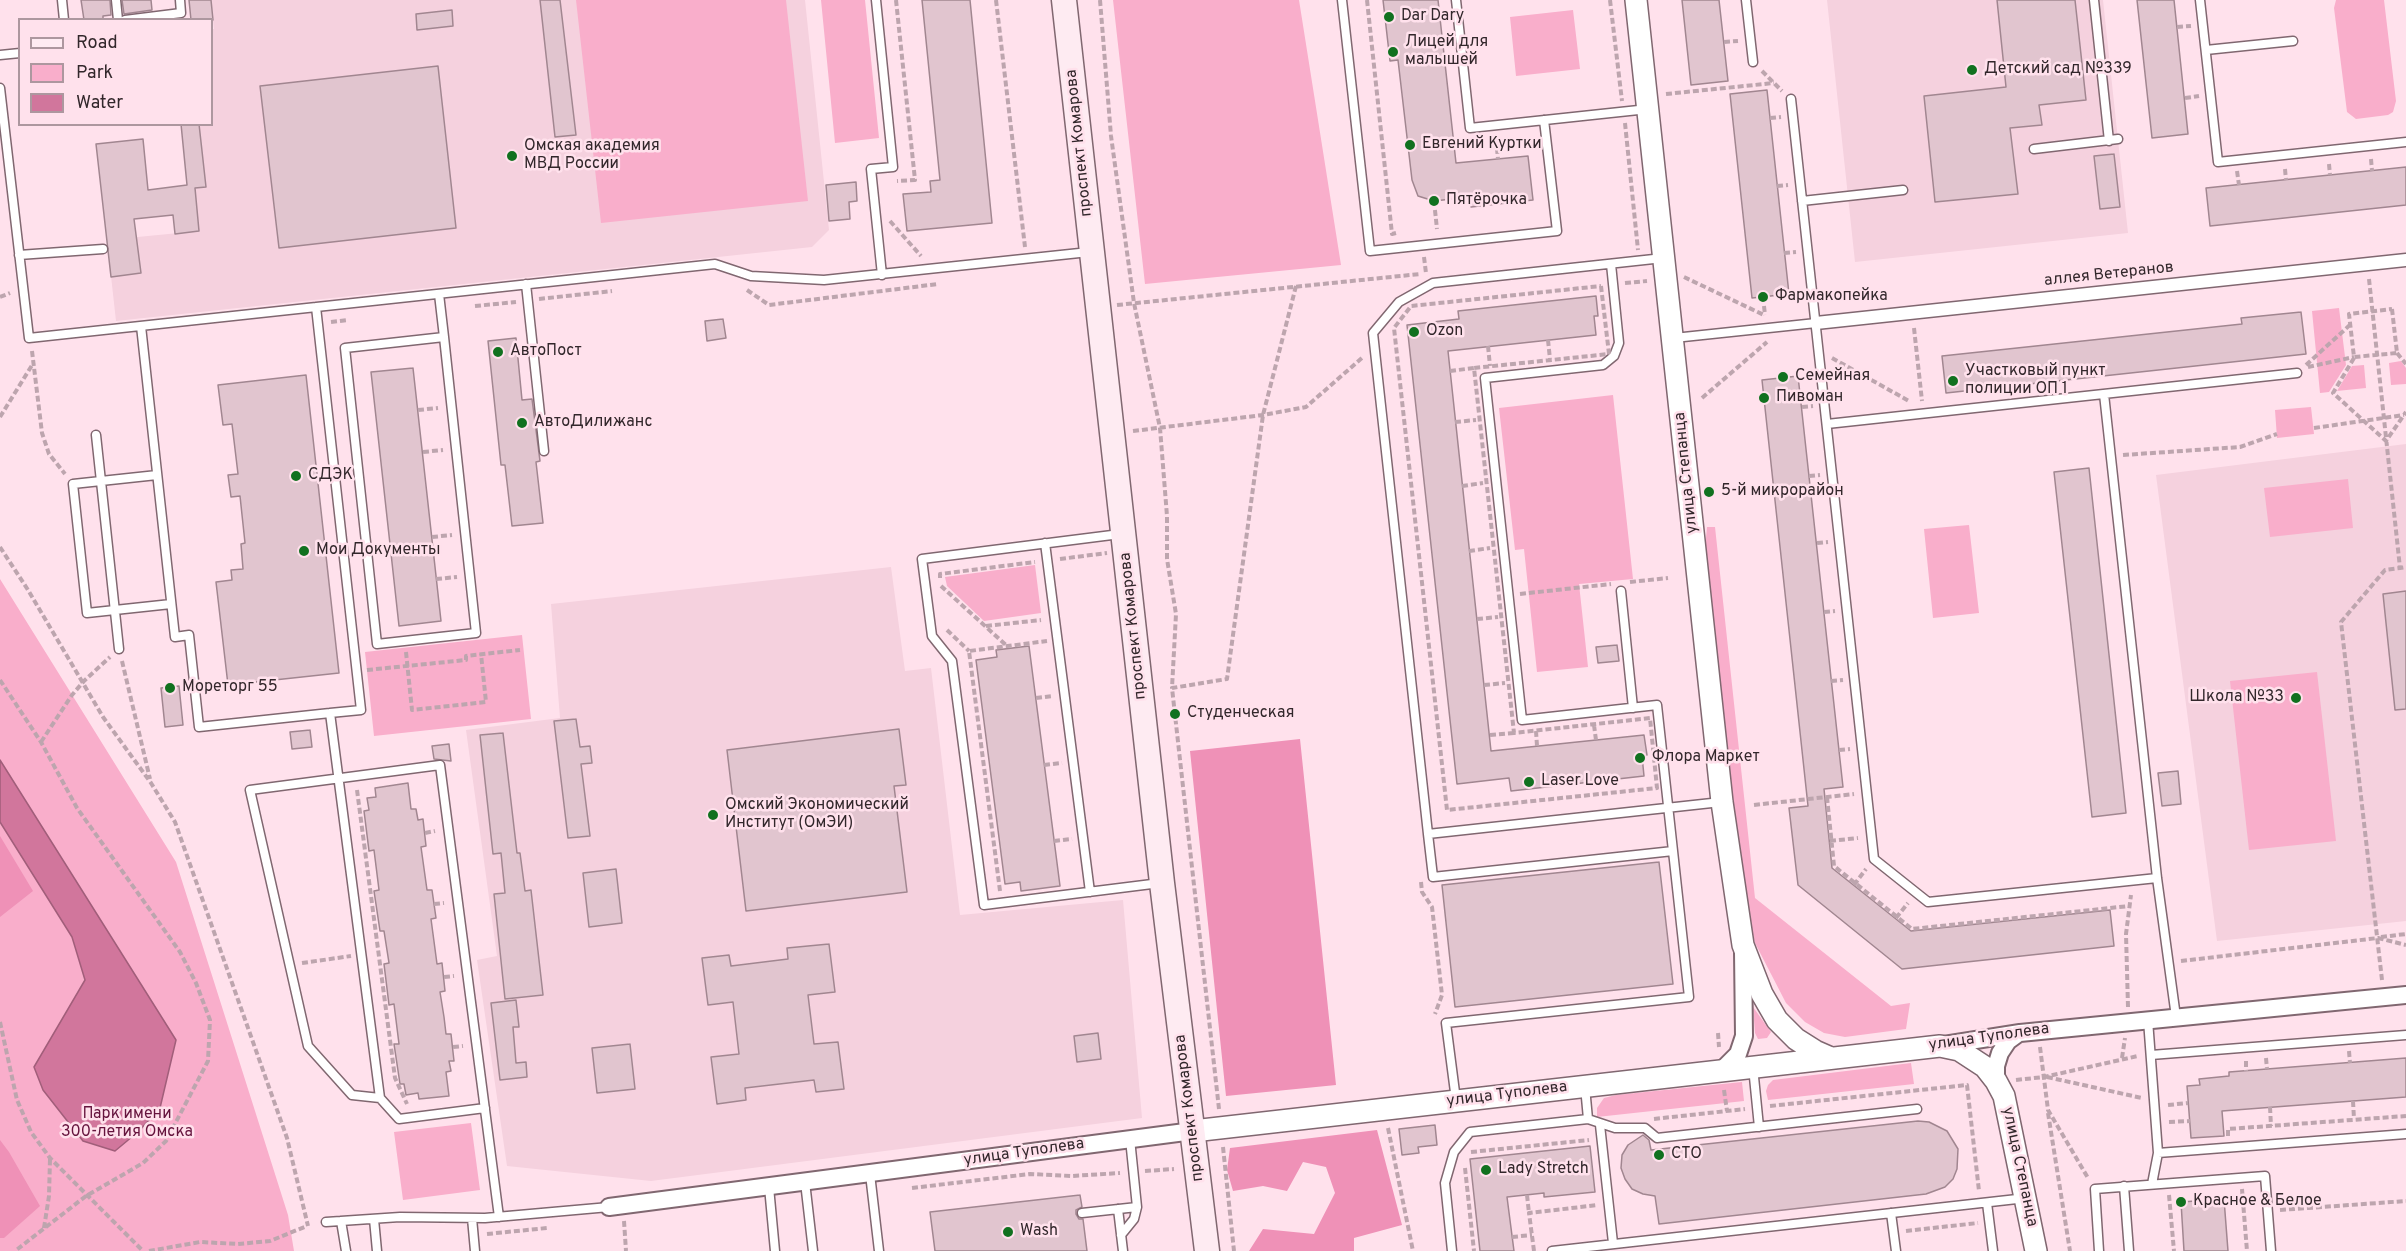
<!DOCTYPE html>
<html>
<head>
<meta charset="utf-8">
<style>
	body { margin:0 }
	#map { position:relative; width:2406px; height:1251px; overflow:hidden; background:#ffe1ec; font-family:Overpass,sans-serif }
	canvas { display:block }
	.legend { position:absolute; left:18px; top:18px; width:195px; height:108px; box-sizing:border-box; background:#ffe1ec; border:2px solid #ad979f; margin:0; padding:8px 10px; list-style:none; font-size:18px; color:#32272b }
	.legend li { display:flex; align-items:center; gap:12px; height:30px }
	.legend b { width:30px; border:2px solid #ad979f }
</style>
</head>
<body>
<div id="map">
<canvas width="2406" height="1251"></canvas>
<ul class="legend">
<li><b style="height:8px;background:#feebf2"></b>Road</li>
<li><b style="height:16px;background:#f9aecb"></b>Park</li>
<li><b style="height:16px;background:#d1769c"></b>Water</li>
</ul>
</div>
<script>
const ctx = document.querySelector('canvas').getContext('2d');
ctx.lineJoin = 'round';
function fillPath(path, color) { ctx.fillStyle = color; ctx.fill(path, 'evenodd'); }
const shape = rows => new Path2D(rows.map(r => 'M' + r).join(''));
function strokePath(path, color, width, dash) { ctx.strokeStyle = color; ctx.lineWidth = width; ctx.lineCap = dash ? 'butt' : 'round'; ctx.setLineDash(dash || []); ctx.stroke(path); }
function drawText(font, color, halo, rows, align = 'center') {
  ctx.font = font + ' Overpass,sans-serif'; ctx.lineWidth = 5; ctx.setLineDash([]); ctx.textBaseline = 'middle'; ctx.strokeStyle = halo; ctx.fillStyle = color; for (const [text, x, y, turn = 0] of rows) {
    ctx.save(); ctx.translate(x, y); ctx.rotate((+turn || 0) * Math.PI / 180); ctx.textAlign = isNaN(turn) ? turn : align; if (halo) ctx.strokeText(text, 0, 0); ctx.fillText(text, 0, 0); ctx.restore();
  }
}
fillPath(shape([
	[211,0,805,0,829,230,812,247,116,321,107,240,199,231,195,188,206,186,199,125,212,124,212,29,214,29],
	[1827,0,2103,0,2128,233,1855,262],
	[2406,444,2406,921,2217,941,2156,475],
	[891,567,905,671,931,668,960,915,1123,900,1142,1118,651,1181,507,1166,477,960,497,956,466,730,560,718,551,604]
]), '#f5d1de');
fillPath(shape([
	[576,0,786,0,808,201,601,223],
	[821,0,865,0,879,138,835,143],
	[1113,0,1299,0,1341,265,1145,284],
	[2336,0,2384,0,2396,101,2393,112,2388,115,2356,119,2347,112,2334,8],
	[1573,10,1580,69,1516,76,1510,17],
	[2339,308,2346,365,2329,392,2320,393,2312,311],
	[2401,361,2406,368,2406,384,2391,385,2389,363],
	[2364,365,2366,388,2337,391,2352,366],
	[1613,395,1633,579,1579,584,1588,667,1537,672,1524,549,1515,550,1499,408],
	[2311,407,2314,434,2277,438,2275,410],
	[2348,479,2353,528,2270,537,2264,488],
	[1969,525,1979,613,1933,618,1924,529],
	[1707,527,1715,527,1755,898,1891,1006,1910,1003,1906,1029,1845,1037,1824,1033,1805,1022,1786,1003,1755,943,1744,898,1705,549],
	[1035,565,1041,613,984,621,947,586,945,577],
	[0,579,176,862,288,1215,294,1251,0,1251],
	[522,635,531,719,374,736,365,652],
	[2317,672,2336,841,2249,850,2230,681],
	[1753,1007,1771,1032,1767,1038,1758,1039,1755,1033],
	[1911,1063,1914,1084,1768,1100,1766,1091,1768,1085,1773,1080],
	[1742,1082,1744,1101,1597,1117,1597,1108,1604,1098,1616,1095],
	[471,1123,480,1190,403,1200,394,1132]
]), '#f9aecb');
fillPath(shape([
	[1300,739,1336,1085,1226,1096,1190,751],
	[0,836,33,891,0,917],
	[1377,1130,1402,1225,1354,1238,1354,1251,1249,1251,1263,1229,1314,1234,1335,1193,1326,1167,1303,1162,1287,1191,1263,1186,1233,1191,1227,1170,1230,1148],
	[0,1140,9,1152,40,1206,4,1238,0,1238]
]), '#ef91b7');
const water = shape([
	[0,760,176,1040,160,1108,139,1131,115,1151,83,1141,43,1090,34,1067,85,980,72,937,0,822,0,760]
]);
fillPath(water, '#d1769c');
strokePath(water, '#a15e7a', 1.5);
const building = shape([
	[81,0,110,0,111,15,103,16,103,20,84,20,81,0],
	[122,0,151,0,152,10,124,14,122,0],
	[189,0,211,0,213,20,191,20,189,0],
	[540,0,560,0,576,135,555,137,540,0],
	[922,0,970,0,992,223,907,231,903,194,931,192,930,181,940,180,922,0],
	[1383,0,1438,0,1456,163,1528,156,1533,200,1471,207,1470,197,1434,201,1418,196,1412,180,1398,60,1390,61,1383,0],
	[1682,0,1719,0,1728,81,1691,85,1682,0],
	[1997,0,2075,0,2086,100,2039,105,2042,125,2010,128,2018,194,1935,202,1924,96,2006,87,1997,0],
	[2137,0,2174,0,2188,134,2152,138,2137,0],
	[452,10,453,26,417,30,416,14,452,10],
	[438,66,456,228,279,248,260,86,438,66],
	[1767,90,1789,294,1752,298,1730,94,1767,90],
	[181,124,199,124,206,187,195,188,199,231,175,234,173,215,134,219,141,273,111,277,96,144,143,139,148,190,187,185,181,124],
	[2114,154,2120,207,2100,209,2094,156,2114,154],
	[2406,167,2406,205,2210,226,2206,188,2406,167],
	[856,182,857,201,849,202,850,219,829,221,826,185,856,182],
	[1596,296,1598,316,1594,316,1596,335,1448,351,1491,751,1644,735,1647,755,1642,756,1644,776,1511,791,1509,778,1457,784,1407,325,1459,319,1458,311,1596,296],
	[2301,312,2306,354,1946,393,1942,356,2242,324,2241,318,2301,312],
	[723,319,726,338,707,341,705,321,723,319],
	[516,338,522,400,532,399,540,461,536,462,543,523,512,526,505,465,501,465,488,341,516,338],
	[413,368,441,621,399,626,371,372,413,368],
	[306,375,339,673,228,685,216,582,232,580,231,570,243,569,241,544,245,543,240,496,231,497,228,475,238,474,232,424,223,425,218,385,306,375],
	[1798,376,1843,787,1824,789,1832,868,1911,931,2110,910,2114,946,1902,969,1798,885,1789,808,1808,806,1762,380,1798,376],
	[2089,468,2126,813,2092,817,2054,472,2089,468],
	[2406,591,2406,709,2395,710,2383,594,2406,591],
	[1617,645,1619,661,1598,663,1596,647,1617,645],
	[1029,646,1060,886,1021,891,1020,882,1005,884,976,660,997,657,996,650,1029,646],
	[179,686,183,725,165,727,161,688,179,686],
	[576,719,580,747,590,746,592,763,581,764,590,836,568,838,554,721,576,719],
	[899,729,906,785,894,786,907,892,746,911,727,750,899,729],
	[310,730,312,747,292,749,290,732,310,730],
	[503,733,517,853,520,853,525,891,531,890,543,995,505,999,494,894,505,893,501,853,493,854,480,735,503,733],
	[449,744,451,761,434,759,432,746,449,744],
	[2178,771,2181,804,2162,806,2158,773,2178,771],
	[408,783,411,809,416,809,418,820,423,819,426,846,421,847,427,890,432,890,436,918,431,919,437,964,442,963,445,991,440,992,444,1017,446,1034,451,1034,454,1061,449,1061,451,1071,446,1072,449,1096,419,1099,418,1093,406,1095,404,1084,400,1084,394,1044,399,1044,394,1004,389,1005,384,964,389,963,384,931,380,931,374,891,379,890,374,850,369,851,364,811,369,810,367,798,376,797,375,788,408,783],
	[1659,862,1673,984,1455,1007,1442,885,1659,862],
	[616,869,622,923,589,927,583,873,616,869],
	[829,944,835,992,808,995,814,1044,838,1042,844,1089,816,1092,814,1080,745,1088,746,1100,717,1104,711,1057,739,1054,733,1002,708,1005,702,958,729,955,731,966,788,959,787,948,829,944],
	[516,1000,519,1027,513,1027,516,1063,526,1062,527,1077,500,1080,491,1003,516,1000],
	[1098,1033,1101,1059,1077,1062,1074,1036,1098,1033],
	[630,1044,635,1089,597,1093,592,1048,630,1044],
	[2406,1058,2406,1097,2222,1111,2224,1136,2191,1138,2187,1086,2200,1085,2199,1079,2229,1076,2229,1072,2406,1058],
	[1918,1121,1929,1122,1947,1131,1958,1149,1957,1169,1953,1179,1945,1187,1926,1194,1659,1224,1655,1196,1643,1194,1632,1189,1625,1179,1621,1168,1622,1155,1628,1145,1643,1135,1649,1140,1651,1150,1918,1121],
	[1435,1125,1437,1145,1418,1147,1419,1153,1402,1155,1399,1129,1435,1125],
	[1590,1146,1595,1192,1544,1197,1544,1193,1507,1197,1514,1251,1480,1251,1470,1159,1590,1146],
	[1080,1195,1082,1207,1076,1210,1076,1214,1079,1219,1083,1219,1087,1251,935,1251,930,1212,1080,1195],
	[2224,1199,2228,1251,2184,1251,2181,1202,2224,1199]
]);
fillPath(building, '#e1c5cf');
strokePath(building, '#a18690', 1.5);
const service = shape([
	[62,0,64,20],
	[116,0,118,20],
	[876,0,893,167,871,169,882,275],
	[1342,0,1370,251,1557,231,1544,120],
	[1456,0,1470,128,1648,109],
	[1746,0,1753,62],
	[2094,0,2109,141],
	[2200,0,2218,162,2406,142],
	[125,20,181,13,180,0],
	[2206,50,2293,41],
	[0,55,20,53],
	[0,88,29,338,715,264,751,276,824,280,1089,252],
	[1791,99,1874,859,1928,902,2157,878],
	[2034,149,2118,139],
	[1802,201,1903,190],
	[19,255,103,249],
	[1663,258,1433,283,1399,302,1373,333,1428,834,1721,802],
	[526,284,544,451],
	[439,294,444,337,476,633,377,644,345,348,444,337],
	[141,326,175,637,189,635,199,727,330,713,361,710,316,307],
	[1674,338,1816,323],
	[2104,394,2157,878,2176,1017],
	[1827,424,2297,373],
	[96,435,119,649],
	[157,475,73,484,87,613,171,604],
	[1120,534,922,559,932,636,952,661,984,905,1160,883],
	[1045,543,1090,892],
	[1621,591,1633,708],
	[330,713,380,1098,399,1119,485,1108],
	[1428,834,1433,877,1673,851],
	[2148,1020,2158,1153,2152,1184],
	[2151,1055,2406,1035],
	[1753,1067,1759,1127],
	[1585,1087,1588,1119],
	[380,1098,352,1095,308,1046,250,790,440,765,499,1217],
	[1456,1100,1446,1023,1689,997,1657,705,1522,720,1485,378,1603,365,1614,356,1619,343,1611,264],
	[1600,1125,1613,1243],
	[2158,1153,2406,1134],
	[870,1174,879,1251],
	[805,1182,813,1251],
	[2124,1186,2129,1251],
	[769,1187,775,1251],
	[1987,1203,1993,1251],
	[1118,1209,1123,1251],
	[1082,1213,1137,1207],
	[1891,1213,1896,1251],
	[472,1218,475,1251],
	[374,1219,377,1251],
	[341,1221,346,1251],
	[326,1222,400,1217,485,1218,609,1207],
	[1121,1235,1134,1219,1137,1207,1130,1139],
	[1452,1251,1445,1183,1454,1152,1470,1132,1588,1119,1615,1128,1645,1128,1657,1138,1917,1109],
	[1552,1251,2026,1198],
	[2099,1251,2095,1189,2265,1176,2271,1251]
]);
const pedestrian = shape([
	[1816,323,2406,260]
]);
const minor = shape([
	[1944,1045,2020,1033,2406,995],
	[1722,1070,1738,1054,1744,1036,1743,952],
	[1996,1081,1996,1066,2000,1053,2008,1041,2019,1033],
	[609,1207,1193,1131]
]);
const tertiary = shape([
	[1636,0,1722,802,1743,945,1762,994,1777,1020,1796,1039,1815,1051,1831,1058],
	[1193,1131,1940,1046,1959,1050,1985,1067,1996,1081,2004,1096,2036,1251]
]);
const secondary = shape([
	[1064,0,1162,883,1207,1251]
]);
strokePath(service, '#806770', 11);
strokePath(pedestrian, '#806770', 15);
strokePath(minor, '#806770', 20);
strokePath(tertiary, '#806770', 24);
strokePath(secondary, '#806770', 27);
strokePath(shape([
	[896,0,915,180,897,181],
	[996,0,1025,247],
	[1100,0,1111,136,1134,303,1160,428,1167,516,1167,559,1176,614,1172,688],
	[1367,0,1392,234,1396,233],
	[1610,0,1622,101],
	[2177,27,2191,26],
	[1724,42,1738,41],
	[1762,71,1782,91],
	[1666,94,1774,83],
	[2185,98,2199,96],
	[1770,118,1781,117],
	[1625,123,1638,250],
	[1496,139,1498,159],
	[1454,143,1467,141],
	[2371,159,2372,171],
	[2329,164,2330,175],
	[2285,169,2286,180],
	[2237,171,2239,185],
	[1777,186,1788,185],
	[1434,201,1437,229],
	[890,221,921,256],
	[1784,253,1796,252],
	[1424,257,1426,273],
	[1684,277,1764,315],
	[2369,279,2400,568,2406,567],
	[1625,283,1647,281],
	[1601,286,1609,354,1474,368,1514,733,1650,718,1657,788,1447,810,1394,328,1411,306,1601,286],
	[747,290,769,305,938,284],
	[0,297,10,293],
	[1763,297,1765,315],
	[539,299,612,291],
	[1117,305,1420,274],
	[475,306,516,302],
	[2392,309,2397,353,2354,357,2349,314,2392,309],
	[331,322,348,320],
	[1914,328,1922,401],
	[1548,340,1550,359],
	[1488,346,1490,366],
	[32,351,42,433,49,454,65,474],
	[2397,353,2406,364],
	[1832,358,1909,401],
	[2354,358,2333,393,2386,441,2406,412],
	[2306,365,2351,324],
	[2308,367,2354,357],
	[1450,371,1474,368],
	[1702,398,1767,342],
	[1802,407,1813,406],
	[418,410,438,408],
	[0,417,34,362],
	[1455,422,1476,420],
	[2314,428,2404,415],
	[1133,431,1263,415,1306,407,1363,357],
	[423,452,443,450],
	[2123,455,2240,447,2277,434],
	[1809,476,1820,475],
	[1462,486,1483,483],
	[432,537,452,535],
	[1817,543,1828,542],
	[0,547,28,590,103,717,151,783,175,822,287,1138,308,1226],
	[1469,551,1490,548],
	[1060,559,1107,553],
	[940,578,940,574,1035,562],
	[436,579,457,577],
	[1630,582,1668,578],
	[941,586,1007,646],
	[1520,594,1611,584],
	[1824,612,1835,611],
	[1477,619,1498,617],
	[986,626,1041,620],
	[947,630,969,651],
	[406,652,412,710,486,702,481,654],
	[122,661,150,779],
	[367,670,466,660,466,656,520,650],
	[0,680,41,742,77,808,180,952,196,983,210,1020,208,1061,166,1141,143,1163,86,1196,15,1251],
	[1831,681,1843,680],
	[1484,685,1505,683],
	[1036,698,1053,696],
	[1594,725,1596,740],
	[1536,731,1537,746],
	[1490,735,1514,733],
	[41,742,72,695,84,681,110,657],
	[1839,750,1850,749],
	[1044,765,1062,763],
	[357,790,395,1078,407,1104],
	[1827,797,1834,866,1912,929,2129,906],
	[1754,805,1854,794],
	[425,833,435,831],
	[1054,841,1072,839],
	[1830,841,1858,838],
	[1421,882,1422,892,1432,907,1442,995,1435,1014],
	[1854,885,1866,869],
	[1000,891,969,651,1047,641],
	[434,904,444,903],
	[1896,918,1908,903],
	[2381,937,2406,934],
	[2181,961,2378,938,2406,945],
	[302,963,351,956],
	[444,977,454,976],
	[2382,980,2341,622,2385,570,2400,568],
	[2128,1007,2126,934,2131,895],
	[0,1022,17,1100,31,1132,50,1158,143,1251],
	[1718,1033,1719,1047],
	[453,1047,463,1046],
	[2040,1047,2048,1110,2088,1178],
	[2349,1051,2350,1063],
	[2122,1058,2125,1038],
	[2266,1058,2267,1069],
	[2246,1061,2246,1071],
	[2047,1077,2142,1098],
	[2016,1080,2044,1077,2138,1056],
	[1724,1090,1727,1111],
	[2353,1101,2354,1119],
	[2168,1105,2188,1103],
	[1770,1106,1967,1085,1979,1191],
	[2270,1107,2271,1126],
	[1219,1109,1172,688,1227,679,1263,415,1296,286],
	[2048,1113,2070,1251],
	[1654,1119,1745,1109],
	[2169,1122,2190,1121],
	[1388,1128,1413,1251],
	[2228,1136,2228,1129,2406,1116],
	[1223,1147,1234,1251],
	[1471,1152,1589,1140],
	[1465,1168,1474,1251],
	[1145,1171,1174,1169],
	[912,1188,1030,1174,1072,1176,1120,1173],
	[2242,1189,2247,1251],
	[1527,1195,1529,1213],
	[2169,1195,2174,1251],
	[2280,1210,2406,1201],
	[624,1221,626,1251],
	[44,1228,49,1196,50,1159],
	[1906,1231,1978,1223],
	[487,1234,547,1228],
	[1512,1237,1532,1235],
	[149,1251,200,1242,238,1244,270,1241,307,1226],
	[1534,1251,1529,1213,1598,1205]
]), '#bda5ae', 4, [6, 3]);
strokePath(service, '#fff', 8);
strokePath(pedestrian, '#fff', 12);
strokePath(minor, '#fff', 16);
strokePath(tertiary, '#fff', 21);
strokePath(secondary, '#feebf2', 24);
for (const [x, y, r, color] of [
	[1389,17,6,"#11711f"],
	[1393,52,6,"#11711f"],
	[1972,70,6,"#11711f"],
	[1410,145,6,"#11711f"],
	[512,156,6,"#11711f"],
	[1434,201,6,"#11711f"],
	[1763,297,6,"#11711f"],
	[1414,332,6,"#11711f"],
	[498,352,6,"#11711f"],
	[1783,377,6,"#11711f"],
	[1953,381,6,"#11711f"],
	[1764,398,6,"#11711f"],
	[522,423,6,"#11711f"],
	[296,476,6,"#11711f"],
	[1709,492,6,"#11711f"],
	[304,551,6,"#11711f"],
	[170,688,6,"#11711f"],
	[2296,698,6,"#11711f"],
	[1175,714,6,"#11711f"],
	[1640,758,6,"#11711f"],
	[1529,782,6,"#11711f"],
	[713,815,6,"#11711f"],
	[1659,1155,6,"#11711f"],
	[1486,1170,6,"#11711f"],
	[2181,1202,6,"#11711f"],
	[1008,1232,6,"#11711f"]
]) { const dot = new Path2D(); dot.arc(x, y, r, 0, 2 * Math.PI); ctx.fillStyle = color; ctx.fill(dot); strokePath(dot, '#ffe1ec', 2); }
drawText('16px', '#32272b', '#ffe1ec', [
	["Dar Dary",1401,17],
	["Лицей для",1405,43],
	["малышей",1405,61],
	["Детский сад №339",1984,70],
	["Евгений Куртки",1422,145],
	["Омская академия",524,147],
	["МВД России",524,165],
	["Пятёрочка",1446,201],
	["Фармакопейка",1775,297],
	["Ozon",1426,332],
	["АвтоПост",510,352],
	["Участковый пункт",1965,372],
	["полиции ОП 1",1965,390],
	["Семейная",1795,377],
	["Пивоман",1776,398],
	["АвтоДилижанс",534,423],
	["СДЭК",308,476],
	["5-й микрорайон",1721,492],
	["Мои Документы",316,551],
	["Мореторг 55",182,688],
	["Школа №33",2284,698,"right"],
	["Студенческая",1187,714],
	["Флора Маркет",1652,758],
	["Laser Love",1541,782],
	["Омский Экономический",725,806],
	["Институт (ОмЭИ)",725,824],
	["СТО",1671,1155],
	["Lady Stretch",1498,1170],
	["Красное & Белое",2193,1202],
	["Wash",1020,1232]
], 'left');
drawText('16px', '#32272b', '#ffe1ec', [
	["проспект Комарова",1080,143,-96],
	["аллея Ветеранов",2109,275,-6],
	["улица Степанца",1687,473,-96],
	["проспект Комарова",1134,626,-96],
	["улица Туполева",1989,1038,-8],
	["улица Туполева",1507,1095,-7],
	["проспект Комарова",1190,1108,-97],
	["улица Туполева",1024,1153,-8],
	["улица Степанца",2019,1167,78]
]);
drawText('16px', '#65133d', '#ffe1ec', [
	["Парк имени",127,1115],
	["300-летия Омска",127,1133]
]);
</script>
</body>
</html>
